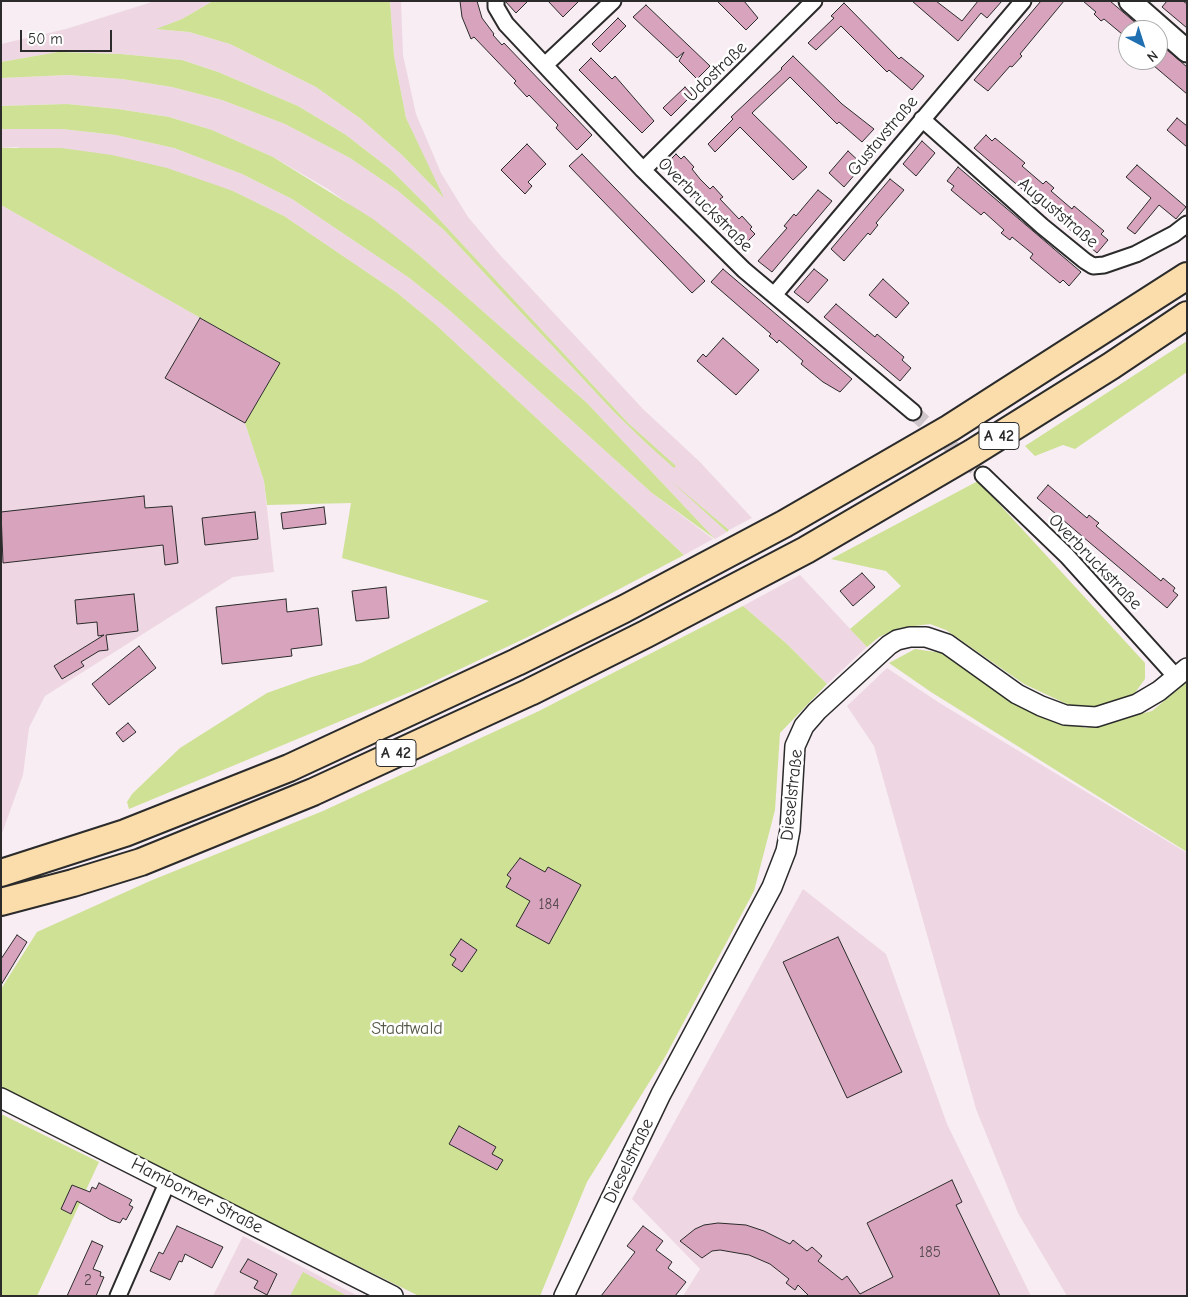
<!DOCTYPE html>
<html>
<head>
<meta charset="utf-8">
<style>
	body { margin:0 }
	#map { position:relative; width:1188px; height:1297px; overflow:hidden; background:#f7edf2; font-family:"Comic Neue",sans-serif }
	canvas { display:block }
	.frame { position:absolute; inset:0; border:2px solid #2b2b2b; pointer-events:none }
	.north { position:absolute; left:1118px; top:20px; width:50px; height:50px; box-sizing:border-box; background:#fff; border:1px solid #aaa; border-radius:50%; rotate:140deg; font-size:14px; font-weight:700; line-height:20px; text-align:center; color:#2b2b2b }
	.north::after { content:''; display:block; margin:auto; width:18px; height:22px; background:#1f6fb2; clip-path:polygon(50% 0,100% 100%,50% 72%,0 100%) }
	.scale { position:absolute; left:20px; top:30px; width:92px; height:22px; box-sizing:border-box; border:2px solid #2b2b2b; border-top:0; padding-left:6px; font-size:15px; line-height:18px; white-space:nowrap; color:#2b2b2b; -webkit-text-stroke:4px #fff; paint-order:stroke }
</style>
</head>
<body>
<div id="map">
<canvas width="1188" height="1297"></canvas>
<div class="frame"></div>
<div class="north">N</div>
<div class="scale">50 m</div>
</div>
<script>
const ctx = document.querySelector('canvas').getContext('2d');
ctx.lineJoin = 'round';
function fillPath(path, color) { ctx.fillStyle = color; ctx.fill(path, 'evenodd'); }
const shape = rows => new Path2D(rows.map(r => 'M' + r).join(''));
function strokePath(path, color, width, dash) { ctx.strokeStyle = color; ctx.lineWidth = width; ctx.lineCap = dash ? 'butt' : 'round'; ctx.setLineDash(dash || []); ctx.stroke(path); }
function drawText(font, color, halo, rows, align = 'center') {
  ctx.font = font + ' "Comic Neue",sans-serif'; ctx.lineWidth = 5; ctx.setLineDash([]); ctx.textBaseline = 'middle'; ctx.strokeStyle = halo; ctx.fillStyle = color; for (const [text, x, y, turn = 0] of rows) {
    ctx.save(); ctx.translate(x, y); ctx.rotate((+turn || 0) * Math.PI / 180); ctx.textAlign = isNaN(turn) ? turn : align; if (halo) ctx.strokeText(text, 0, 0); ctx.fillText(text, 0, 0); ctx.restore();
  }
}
fillPath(shape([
	[155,1,213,1,182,19,157,29,189,32,230,44,316,87,361,119,402,155,442,196,406,118,394,56,390,1,401,1,403,55,416,114,441,173,468,217,500,255,643,409,700,462,752,518,729,530,685,493,727,532,715,539,587,403,419,255,328,189,273,157,212,130,169,117,118,109,67,104,1,106,1,78,69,75,122,79,172,87,222,100,285,124,350,158,397,190,444,230,614,412,646,443,675,466,628,423,427,206,390,169,346,135,298,106,218,72,182,60,121,54,58,52,1,62,1,44,66,29],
	[1,129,62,129,116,135,174,148,242,174,292,199,408,277,447,308,652,493,713,539,684,555,435,324,396,292,284,216,233,191,16,147,1,148],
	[1,205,280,363,245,423,264,481,274,572,233,577,45,696,29,728,23,775,1,836],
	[800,575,867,647,827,684,787,644,743,606],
	[887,668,938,702,1187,853,1187,1296,1067,1296,1018,1213,976,1109,874,746,847,706],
	[803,889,886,954,947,1124,1031,1296,683,1296,700,1269,632,1199],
	[243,1236,358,1296,213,1296]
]), '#eed7e2');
fillPath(shape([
	[213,1,390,1,394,56,406,118,444,198,402,155,361,119,316,87,230,44,189,32,156,29,182,19],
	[58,52,121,54,182,60,218,72,298,106,346,135,390,169,427,206,628,423,676,466,674,468,646,443,614,412,444,230,397,190,350,158,285,124,222,100,172,87,122,79,69,75,1,78,1,62],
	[67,104,118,109,169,117,212,130,273,157,373,219,419,255,587,403,715,539,652,493,447,308,408,277,292,199,242,174,174,148,116,135,62,129,1,129,1,106],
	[1,148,61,148,112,155,167,168,233,191,284,216,396,292,435,324,684,555,532,635,420,688,129,809,127,802,132,794,180,748,267,693,312,677,361,663,489,601,342,558,351,503,267,505,264,481,245,423,280,363,1,205],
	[1187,341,1187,372,1075,449,1063,445,1035,456,1025,446],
	[671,481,729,530,727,532],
	[978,481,1145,663,1145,679,1134,694,1103,707,1069,705,1024,684,946,630,930,624,899,628,879,637,867,647,850,629,901,586,886,571,831,559],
	[743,606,787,644,827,684,780,733,775,810,754,891,665,1057,587,1182,540,1296,419,1296,1,1090,1,989,37,932,150,881,323,811,539,711],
	[915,649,942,653,1036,715,1086,728,1152,711,1187,682,1187,852,931,692,889,663],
	[1,1114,99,1162,37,1296,1,1296],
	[303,1272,347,1296,290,1296]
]), '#cee195');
const building = shape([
	[460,1,477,1,482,18,494,34,493,35,502,45,504,43,592,135,577,150,556,128,558,125,529,95,527,97,514,83,516,81,474,37,471,39,462,17,460,1],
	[505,1,528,1,516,13,505,1],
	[548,1,579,1,563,17,548,1],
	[717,1,744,1,758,18,746,30,717,1],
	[912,1,936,1,962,21,978,1,1002,1,987,18,981,13,958,41,912,1],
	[1041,1,1064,1,1020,54,1022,56,1012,67,1010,66,988,91,974,80,1041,1],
	[1083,1,1110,1,1144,30,1128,30,1128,39,1104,19,1101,21,1094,14,1096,12,1083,1],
	[1167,1,1183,1,1187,4,1187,28,1162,7,1167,1],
	[844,3,899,59,901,57,924,76,912,90,889,70,887,72,841,26,816,50,808,43,834,18,831,16,844,3],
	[646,5,710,66,697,79,679,61,684,52,677,58,633,17,646,5],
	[618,18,626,26,600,52,592,44,618,18],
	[1158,42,1187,67,1187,94,1147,60,1158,60,1158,42],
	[793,56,842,104,874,129,862,142,839,122,837,124,790,77,752,113,807,167,793,180,740,127,715,152,708,144,733,119,731,117,782,69,781,68,793,56],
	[591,58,612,79,615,76,654,121,642,133,579,70,591,58],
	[685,87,692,95,671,116,663,108,685,87],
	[1177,118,1187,126,1187,147,1167,130,1177,118],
	[986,135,992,141,995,138,1025,163,1022,166,1043,184,1046,181,1054,188,1051,191,1072,209,1074,206,1104,231,1101,234,1108,240,1097,253,974,148,986,135],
	[922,141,935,153,916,176,903,164,922,141],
	[527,144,546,164,528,182,532,186,525,194,501,170,527,144],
	[848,151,863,165,844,187,829,173,848,151],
	[582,154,705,281,692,293,569,166,582,154],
	[676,154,681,159,684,156,694,167,692,169,700,179,710,189,713,186,723,197,720,199,739,219,742,216,752,227,750,229,755,234,742,247,664,166,676,154],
	[1137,165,1186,207,1176,219,1159,205,1135,234,1127,228,1151,198,1126,177,1137,165],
	[958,167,1081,272,1069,286,1063,280,1060,283,1030,258,1033,254,1012,237,1010,240,1001,233,1004,230,984,212,981,215,951,190,954,186,947,181,958,167],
	[890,179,904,190,876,223,878,225,870,235,868,233,844,261,831,249,890,179],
	[818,190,832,201,772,272,758,261,787,228,784,226,794,214,796,216,818,190],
	[723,269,852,379,840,392,823,382,801,364,803,361,779,340,777,343,773,339,769,336,771,334,711,282,723,269],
	[814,269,828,280,808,303,794,292,814,269],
	[883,279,909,303,896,318,869,295,883,279],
	[836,304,875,337,877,334,904,357,902,360,911,368,900,381,824,317,836,304],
	[200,318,280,363,245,423,165,378,200,318],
	[723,338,759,370,736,395,697,361,703,354,706,357,723,338],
	[1048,485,1087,518,1089,515,1095,520,1099,523,1096,526,1161,581,1163,578,1175,588,1173,591,1178,595,1167,608,1037,498,1048,485],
	[144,496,145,508,172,506,178,563,165,565,163,545,3,563,1,512,144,496],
	[324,507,326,524,283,529,281,513,324,507],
	[255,512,258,539,205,545,202,518,255,512],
	[862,573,875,587,853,606,840,591,862,573],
	[386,587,389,618,356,621,352,591,386,587],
	[134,594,138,631,106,635,108,650,99,651,81,662,84,666,62,679,54,666,104,635,98,636,97,622,77,624,75,600,134,594],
	[286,599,287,612,318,608,322,645,291,649,292,656,222,664,216,607,286,599],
	[139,646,156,668,109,705,92,684,139,646],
	[128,723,136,732,123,742,116,733,128,723],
	[520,858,545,872,548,867,581,885,549,944,516,926,530,901,506,887,511,878,507,875,520,858],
	[17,935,27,942,1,985,1,959,17,935],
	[838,937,902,1072,847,1098,783,962,838,937],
	[461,939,477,950,462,972,452,965,456,959,450,955,461,939],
	[459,1126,496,1147,492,1154,503,1160,497,1170,449,1144,459,1126],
	[952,1180,962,1202,956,1205,1000,1296,809,1296,798,1285,795,1290,786,1283,789,1279,770,1264,749,1255,720,1250,712,1251,702,1258,680,1241,695,1229,704,1225,718,1223,746,1225,764,1231,790,1244,793,1240,807,1251,812,1247,822,1256,818,1261,842,1280,847,1276,860,1294,893,1277,867,1223,952,1180],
	[99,1183,132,1200,129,1205,133,1207,126,1220,123,1218,120,1223,111,1220,77,1201,71,1214,61,1209,72,1185,90,1192,92,1187,96,1189,99,1183],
	[177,1226,223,1247,212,1268,185,1254,182,1262,179,1261,170,1280,150,1271,159,1252,163,1254,177,1226],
	[643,1226,663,1241,656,1250,672,1262,668,1268,686,1282,675,1296,601,1296,635,1252,627,1246,643,1226],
	[92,1241,103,1246,93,1269,101,1272,100,1276,104,1277,96,1296,67,1296,92,1241],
	[248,1259,277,1274,267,1295,254,1288,258,1281,240,1272,248,1259]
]);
fillPath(building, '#d8a4bd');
strokePath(building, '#2b2b2b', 1);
strokePath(shape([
	[913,412,983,475]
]), '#cec6ca', 15, [15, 8]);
const minor = shape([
	[496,1,496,7,506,24,643,170,744,270,913,412],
	[545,65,613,1],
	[922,119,1042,226,1085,261,1093,266,1104,265,1136,254,1174,234,1187,224],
	[643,170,814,1],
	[774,295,1023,1],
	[983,475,1067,556,1177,678],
	[118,1296,168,1181]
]);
const tertiary = shape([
	[1,1098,393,1296],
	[564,1296,661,1094,772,887,786,851,790,830,795,746,804,726,817,711,889,645,897,640,910,637,926,637,947,644,1017,694,1041,706,1065,715,1096,717,1137,704,1159,691,1187,668]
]);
const secondary = shape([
	[1130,1,1187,51]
]);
const motorway = shape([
	[1,873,125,833,289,768,517,662,624,609,784,524,950,428,1187,276],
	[1,902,73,883,141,862,313,792,530,692,646,634,806,550,972,453,1111,366,1187,315]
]);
strokePath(minor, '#2b2b2b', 19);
strokePath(tertiary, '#2b2b2b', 22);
strokePath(secondary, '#2b2b2b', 25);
strokePath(motorway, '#2b2b2b', 30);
strokePath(minor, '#fff', 15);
strokePath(tertiary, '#fff', 19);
strokePath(secondary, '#fff', 21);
strokePath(motorway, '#faddab', 26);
drawText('15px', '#564950', null, [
	["184",549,905],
	["185",930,1253],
	["2",88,1281]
]);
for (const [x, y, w] of [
	[999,436,40],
	[396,753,40]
]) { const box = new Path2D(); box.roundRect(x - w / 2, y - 13.5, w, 27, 4); ctx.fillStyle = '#fff'; ctx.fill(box); strokePath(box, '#2b2b2b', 1); }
drawText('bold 16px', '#2b2b2b', null, [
	["A 42",999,436],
	["A 42",396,753]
]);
drawText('18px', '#2b2b2b', '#fff', [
	["Udostraße",716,72,-44],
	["Gustavstraße",883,136,-50],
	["Overbruckstraße",705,205,45],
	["Auguststraße",1058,213,40],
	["Overbruckstraße",1095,562,46],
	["Dieselstraße",792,795,-84],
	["Dieselstraße",629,1161,-64],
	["Hamborner Straße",197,1196,27]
]);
drawText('18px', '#545846', '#fff', [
	["Stadtwald",407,1029]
]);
</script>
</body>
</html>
